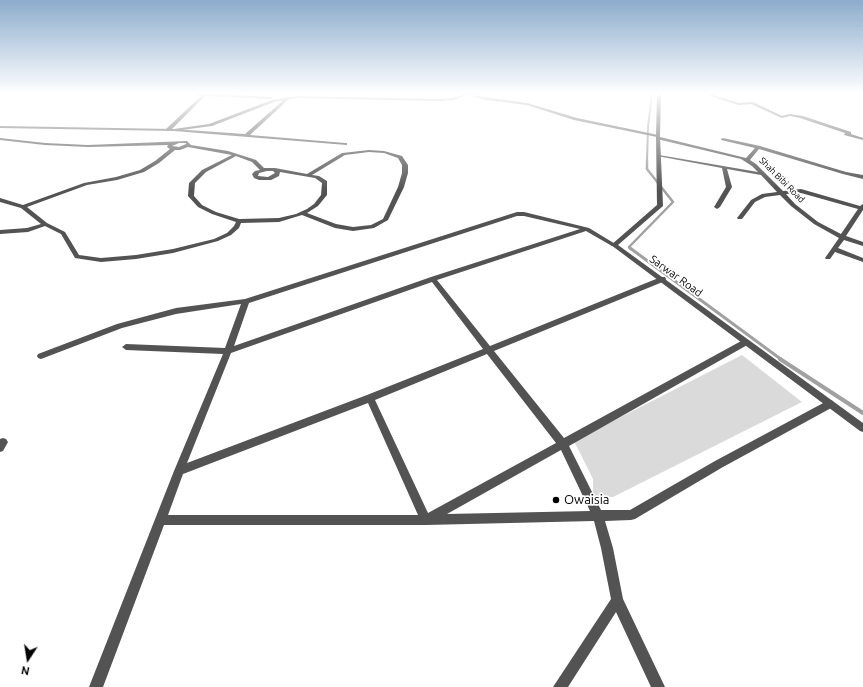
<!DOCTYPE html>
<html>
<head>
<meta charset="utf-8">
<style>
	body { margin:0 }
	#map { position:relative; width:863px; height:687px; overflow:hidden; background:#fff; font-family:Ubuntu,sans-serif }
	canvas { display:block }
	.north { position:absolute; left:8px; top:639px; width:40px; height:40px; -webkit-text-stroke:3px #fff; paint-order:stroke; rotate:192deg; font-size:11px; font-weight:700; line-height:16px; text-align:center; color:#000 }
	.north::after { content:''; display:block; margin:auto; width:14px; height:18px; background:#000; clip-path:polygon(50% 0,100% 100%,50% 72%,0 100%) }
</style>
</head>
<body>
<div id="map">
<canvas width="863" height="687"></canvas>
<div class="north">N</div>
</div>
<script>
const ctx = document.querySelector('canvas').getContext('2d');
ctx.lineJoin = 'round';
function fillPath(path, color) { ctx.fillStyle = color; ctx.fill(path, 'evenodd'); }
const shape = rows => new Path2D(rows.map(r => 'M' + r).join(''));
function strokePath(path, color, width, dash) { ctx.strokeStyle = color; ctx.lineWidth = width; ctx.lineCap = dash ? 'butt' : 'round'; ctx.setLineDash(dash || []); ctx.stroke(path); }
function drawText(font, color, halo, rows, align = 'center') {
  ctx.font = font + ' Ubuntu,sans-serif'; ctx.lineWidth = 3.5; ctx.setLineDash([]); ctx.textBaseline = 'middle'; ctx.strokeStyle = halo; ctx.fillStyle = color; for (const [text, x, y, turn = 0] of rows) {
    ctx.save(); ctx.translate(x, y); ctx.rotate((+turn || 0) * Math.PI / 180); ctx.textAlign = isNaN(turn) ? turn : align; if (halo) ctx.strokeText(text, 0, 0); ctx.fillText(text, 0, 0); ctx.restore();
  }
}
fillPath(shape([
	[742,355,802,402,613,497,593,498,593,479,574,441]
]), '#dadada');
strokePath(shape([
	[647,162,648,127,652,94]
]), '#a1a1a1', 2);
strokePath(shape([
	[631,249,629,247,673,202,647,169,647,161]
]), '#a1a1a1', 2.5);
strokePath(shape([
	[630,248,782,360]
]), '#a1a1a1', 3);
strokePath(shape([
	[780,359,863,413]
]), '#a1a1a1', 4);
fillPath(shape([
	[189,94,217,94,271,97,273,98,271,99,205,96,170,131,166,131,166,129,201,96,189,94],
	[465,94,527,103,577,118,658,135,660,135,660,137,746,158,755,148,721,140,721,139,723,138,760,146,846,172,863,175,863,179,843,174,759,149,750,160,756,164,783,191,801,189,860,206,863,204,863,210,846,236,863,242,863,246,844,240,838,248,863,258,863,262,835,252,830,259,826,259,825,258,839,238,814,224,791,206,780,195,765,197,755,202,742,219,738,219,737,218,751,200,762,194,777,192,761,175,727,169,732,187,720,207,717,209,714,207,726,187,722,168,657,156,659,155,758,172,752,166,741,159,657,139,657,137,574,120,527,105,485,100,465,94],
	[801,193,858,209,841,234,818,222,795,204,786,194,801,193],
	[703,94,710,94,739,103,753,102,782,116,790,114,803,116,851,132,851,134,863,138,863,140,844,135,845,133,800,118,790,116,782,118,751,104,739,105,703,94],
	[287,97,290,98,250,135,345,143,347,143,347,145,174,131,172,130,174,129,245,134,287,97],
	[0,138,45,143,88,145,187,141,191,145,228,151,256,160,264,168,275,168,307,174,342,153,369,150,384,151,402,156,408,165,408,173,404,187,388,220,374,228,353,231,335,228,302,215,279,222,241,223,239,228,231,235,218,241,173,253,136,259,101,262,75,258,61,234,45,226,28,232,0,234,0,230,27,228,41,224,21,208,0,202,0,198,23,205,84,183,116,177,140,170,155,161,170,149,167,147,168,145,88,147,45,145,0,140,0,138],
	[179,143,186,143,186,144,179,147,172,146,179,143],
	[188,147,232,155,202,170,189,183,188,196,198,207,212,214,236,222,234,226,227,233,214,239,173,249,136,255,101,258,79,255,65,232,47,223,27,207,87,185,117,180,144,172,159,163,175,150,180,150,188,147],
	[369,152,384,153,398,158,402,165,402,173,398,187,383,219,371,225,353,227,336,224,307,213,318,206,327,195,327,181,319,176,312,175,345,155,369,152],
	[236,156,252,162,260,170,255,171,252,174,254,178,259,180,271,180,279,176,280,172,315,178,322,183,321,195,314,204,307,209,296,214,279,218,239,219,216,212,202,205,194,196,195,183,206,172,236,156],
	[267,171,273,171,275,173,268,177,258,176,259,173,267,171],
	[517,212,524,212,589,228,617,245,616,246,612,246,586,231,437,280,490,346,661,277,665,277,666,279,665,281,494,351,564,438,743,340,749,340,750,342,749,344,569,446,601,510,630,510,715,461,827,401,830,400,833,401,834,404,833,407,723,467,635,519,631,520,605,521,613,548,623,599,665,687,651,687,616,612,568,687,553,687,611,599,601,548,594,521,426,525,164,525,103,687,89,687,174,471,223,354,126,350,122,347,126,344,225,348,241,304,176,314,122,328,41,359,38,358,37,356,38,354,117,324,176,308,245,299,517,212],
	[517,216,524,216,580,229,431,277,234,346,249,303,517,216],
	[432,282,483,349,367,395,187,463,231,353,432,282],
	[487,354,556,443,428,513,375,400,487,354],
	[368,403,418,515,168,515,183,474,368,403],
	[561,450,590,511,447,514,561,450],
	[3,438,6,439,8,442,3,451,0,452,0,439,3,438]
]), '#535353');
fillPath(shape([
	[464,94,470,94,453,100,439,101,297,98,274,102,212,126,174,131,0,128,0,126,174,129,209,124,272,100,297,96,439,99,453,98,464,94],
	[657,94,661,94,660,136,663,206,618,245,863,423,863,432,860,431,611,245,657,205,656,136,657,94]
]), '#535353');
const sky = ctx.createLinearGradient(0, 0, 0, 190);
sky.addColorStop(0, '#8baccc');
sky.addColorStop(0.49, '#fff');
sky.addColorStop(1, '#ffffff00');
ctx.fillStyle = sky;
ctx.fillRect(0, 0, 863, 190);
for (const [x, y, r, color] of [
	[556,500,4,"#000"]
]) { const dot = new Path2D(); dot.arc(x, y, r, 0, 2 * Math.PI); ctx.fillStyle = color; ctx.fill(dot); strokePath(dot, '#fff', 1.5); }
drawText('9px', '#000', '#fff', [
	["Shah Bibi Road",782,180,45]
]);
drawText('11px', '#000', '#fff', [
	["Sarwar Road",676,276,36]
]);
drawText('13px', '#000', '#fff', [
	["Owaisia",564,500]
], 'left');
</script>
</body>
</html>
